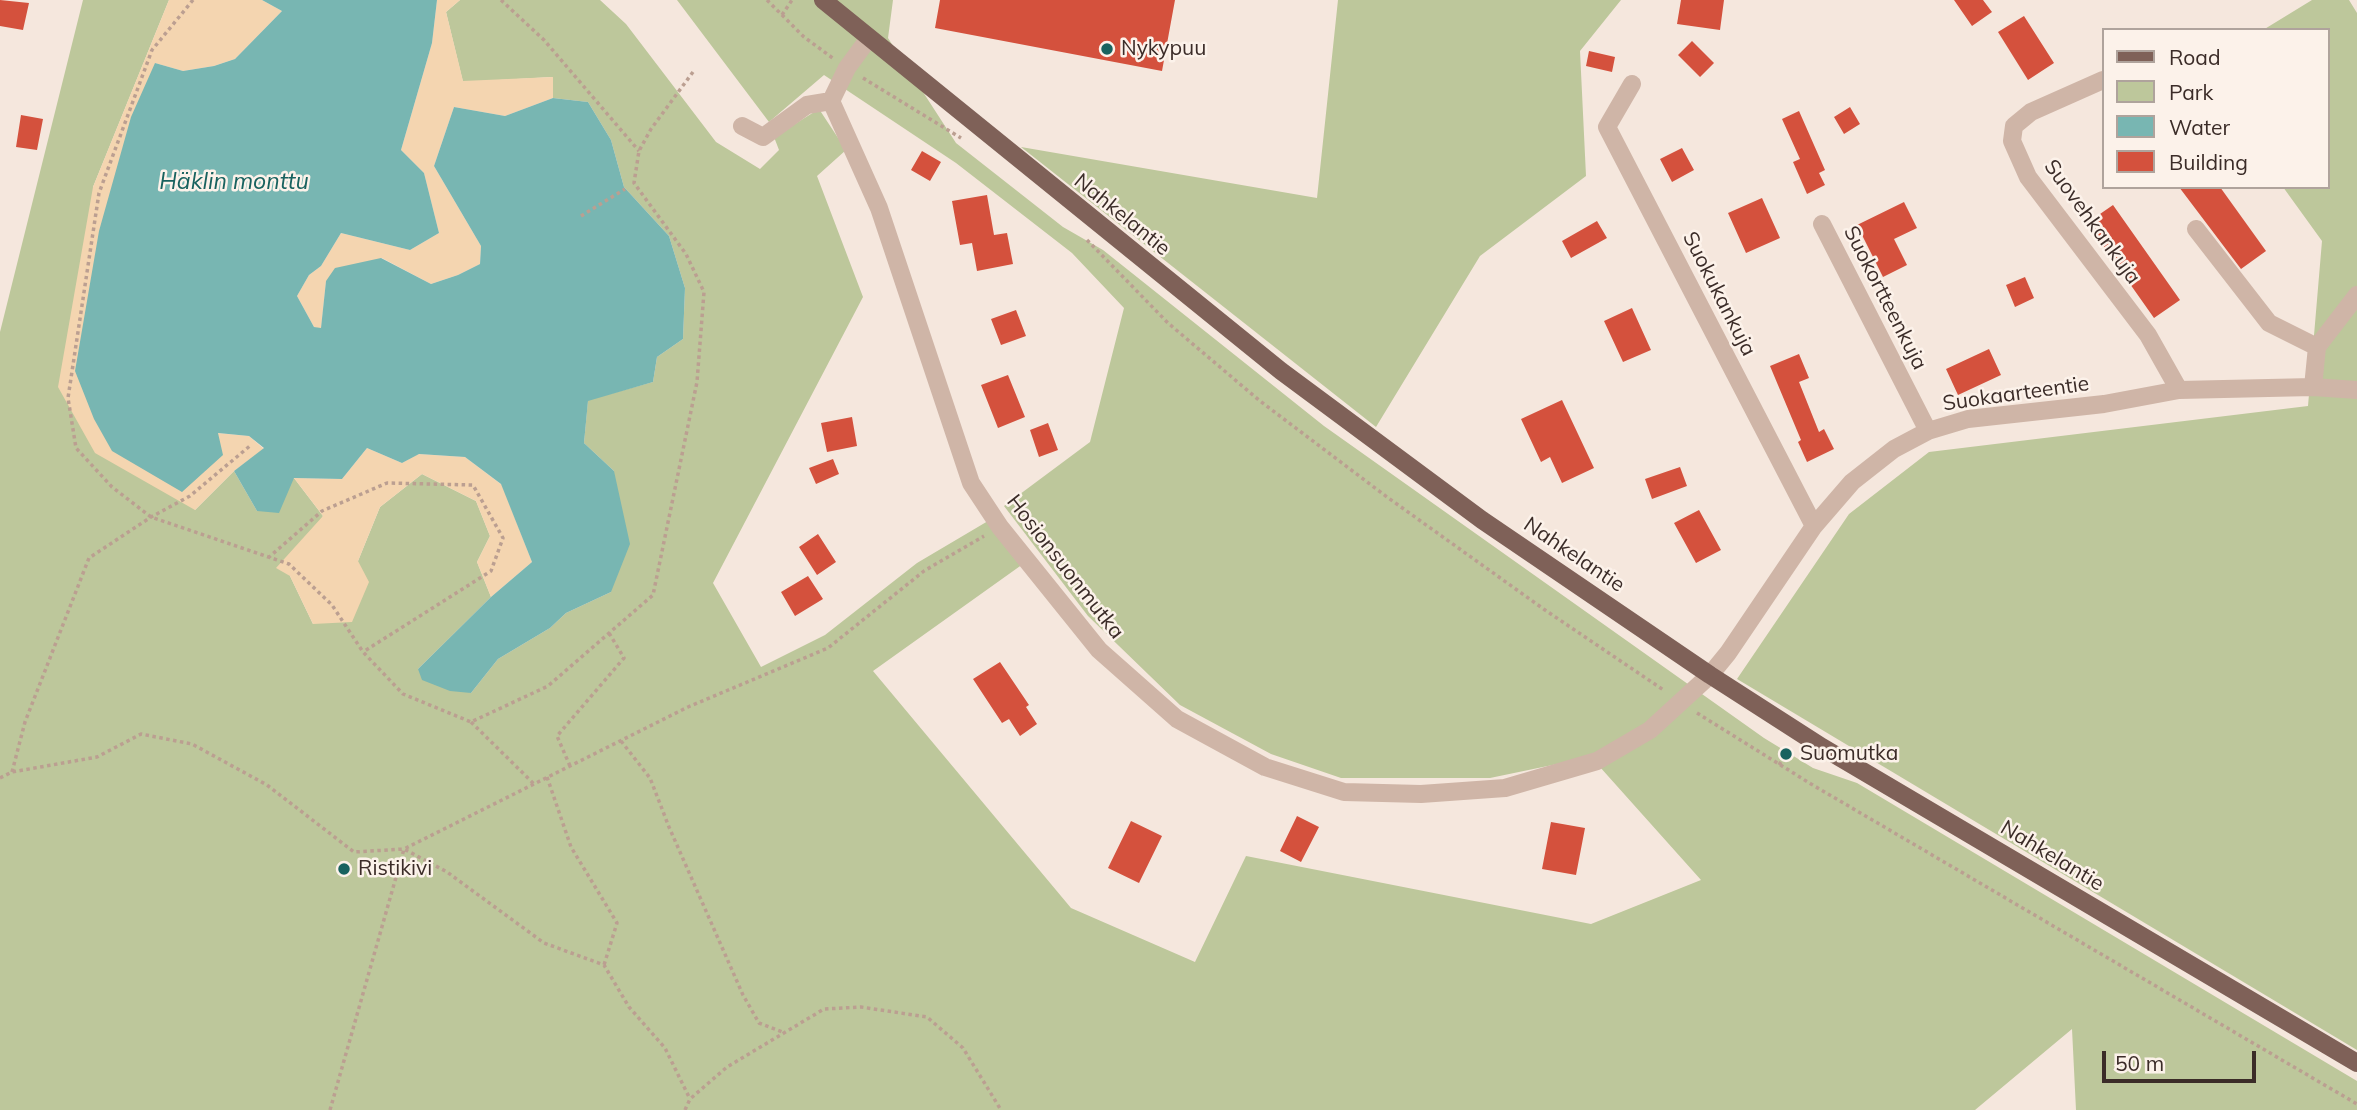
<!DOCTYPE html>
<html>
<head>
<meta charset="utf-8">
<style>
	body { margin:0 }
	#map { position:relative; width:2357px; height:1110px; overflow:hidden; background:#f5e7dd; font-family:Mulish,sans-serif }
	canvas { display:block }
	.legend { position:absolute; left:2102px; top:28px; width:228px; height:161px; box-sizing:border-box; background:#fcf2ea; border:2px solid #afa39c; margin:0; padding:9px 12px; list-style:none; font-size:21px; color:#3b2c28 }
	.legend li { display:flex; align-items:center; gap:14px; height:35px }
	.legend b { width:35px; border:2px solid #afa39c }
	.scale { position:absolute; left:2102px; top:1051px; width:154px; height:32px; box-sizing:border-box; border:4px solid #3b2c28; border-top:0; padding-left:9px; font-size:21px; line-height:24px; white-space:nowrap; color:#3b2c28; -webkit-text-stroke:5px #fcf2ea; paint-order:stroke }
</style>
</head>
<body>
<div id="map">
<canvas width="2357" height="1110"></canvas>
<ul class="legend">
<li><b style="height:9px;background:#7f6158"></b>Road</li>
<li><b style="height:19px;background:#bdc79b"></b>Park</li>
<li><b style="height:19px;background:#78b6b2"></b>Water</li>
<li><b style="height:19px;background:#d4513d"></b>Building</li>
</ul>
<div class="scale">50 m</div>
</div>
<script>
const ctx = document.querySelector('canvas').getContext('2d');
ctx.lineJoin = 'round';
function fillPath(path, color) { ctx.fillStyle = color; ctx.fill(path, 'evenodd'); }
const shape = rows => new Path2D(rows.map(r => 'M' + r).join(''));
function strokePath(path, color, width, dash) { ctx.strokeStyle = color; ctx.lineWidth = width; ctx.lineCap = dash ? 'butt' : 'round'; ctx.setLineDash(dash || []); ctx.stroke(path); }
function drawText(font, color, halo, rows, align = 'center') {
  ctx.font = font + ' Mulish,sans-serif'; ctx.lineWidth = 5; ctx.setLineDash([]); ctx.textBaseline = 'middle'; ctx.strokeStyle = halo; ctx.fillStyle = color; for (const [text, x, y, turn = 0] of rows) {
    ctx.save(); ctx.translate(x, y); ctx.rotate((+turn || 0) * Math.PI / 180); ctx.textAlign = isNaN(turn) ? turn : align; if (halo) ctx.strokeText(text, 0, 0); ctx.fillText(text, 0, 0); ctx.restore();
  }
}
fillPath(shape([
	[83,0,169,0,93,187,195,510,234,471,257,511,294,478,323,516,290,576,313,624,358,561,380,507,422,474,476,501,490,536,477,562,491,597,418,669,471,693,498,659,550,628,566,613,611,592,614,471,584,443,588,400,653,382,657,357,683,339,685,288,669,236,624,187,611,140,588,102,553,98,552,77,463,82,446,12,460,0,600,0,626,24,716,142,760,169,779,150,774,137,819,109,846,150,817,176,863,297,713,583,761,667,825,635,917,563,988,521,1023,564,873,671,1071,908,1195,962,1246,856,1591,924,1701,880,1591,757,1490,778,1341,778,1271,754,1180,705,1088,616,1004,506,1090,442,1124,308,1072,253,956,163,824,75,769,122,677,0,893,0,888,38,956,143,1063,227,1103,250,1324,426,1764,738,1813,768,1857,783,2357,1081,2357,1110,2076,1110,2072,1029,1975,1110,0,1110,0,332],
	[1338,0,1621,0,1580,51,1586,176,1480,256,1376,427,1021,147,1317,198],
	[2312,0,2349,0,2357,13,2357,1050,1737,679,1849,514,1929,452,2308,406,2322,241,2283,187,2327,187,2327,30,2263,30]
]), '#bdc79b');
fillPath(shape([
	[169,0,262,0,282,11,235,59,214,66,183,71,155,63,217,433,249,436,264,449,234,471,195,510,95,453,58,387,93,187],
	[437,0,460,0,446,12,463,81,553,77,553,98,505,116,454,107,434,166,481,246,480,264,458,275,431,284,382,258,326,281,321,329,314,327,297,296,309,275,321,266,341,233,410,250,439,233,424,173,401,150,432,43],
	[367,448,402,463,418,454,465,457,502,485,532,562,491,597,477,562,490,536,476,501,422,474,380,507,358,561,369,582,352,622,313,624,290,576,276,568,323,516,294,478,342,479]
]), '#f4d5b0');
fillPath(shape([
	[262,0,437,0,432,43,401,150,424,173,439,233,410,250,341,233,321,266,309,275,297,296,314,327,321,328,326,281,335,268,381,258,431,284,458,275,480,264,481,246,434,166,454,107,505,116,553,98,588,102,611,140,624,187,669,236,685,288,683,339,657,357,653,382,588,401,584,443,614,471,630,544,611,592,566,613,550,628,498,659,471,693,450,691,422,680,418,669,491,597,532,562,501,484,465,457,419,454,402,463,367,448,342,479,294,478,279,513,257,511,234,471,264,448,249,436,218,433,223,455,182,492,112,451,94,419,75,371,99,231,131,117,155,63,183,71,214,66,235,59,282,11]
]), '#78b6b2');
fillPath(shape([
	[0,0,29,3,23,30,0,26],
	[940,0,1175,0,1162,71,935,28],
	[1681,0,1724,0,1720,30,1677,24],
	[1954,0,1983,0,1992,12,1972,26],
	[2024,16,2054,63,2028,80,1998,32],
	[1692,41,1714,63,1700,77,1678,55],
	[1589,51,1615,57,1612,72,1586,66],
	[1850,107,1860,124,1844,134,1834,117],
	[1799,111,1825,170,1819,173,1825,185,1807,194,1793,162,1800,159,1782,119],
	[21,115,43,119,37,150,16,147],
	[1682,148,1694,170,1672,182,1660,159],
	[922,151,941,162,930,181,911,170],
	[2179,187,2220,187,2266,251,2241,269],
	[987,195,994,235,1007,233,1013,264,977,271,972,243,960,245,952,201],
	[1762,198,1780,238,1746,253,1728,213],
	[1904,202,1917,228,1894,239,1907,265,1883,277,1857,225],
	[2113,205,2180,300,2154,318,2087,223],
	[1597,221,1607,238,1571,258,1562,241],
	[2025,277,2034,298,2015,307,2006,285],
	[1632,308,1651,350,1623,362,1604,321],
	[1016,310,1026,336,1001,345,991,319],
	[1989,349,2001,375,1958,395,1946,369],
	[1799,354,1809,378,1799,382,1819,432,1824,429,1834,449,1807,462,1798,442,1801,440,1770,366],
	[1008,375,1025,417,998,428,981,385],
	[1562,400,1594,468,1562,483,1550,457,1541,462,1521,419],
	[852,417,857,446,827,452,821,423],
	[1048,423,1058,450,1039,457,1030,430],
	[833,459,839,474,816,484,809,468],
	[1680,467,1687,486,1652,499,1645,479],
	[1699,510,1721,550,1696,563,1674,523],
	[818,534,836,562,817,575,799,547],
	[808,576,823,599,795,616,781,592],
	[1000,662,1029,705,1026,707,1037,724,1020,736,1009,719,1002,723,973,679],
	[1297,816,1319,827,1301,862,1280,851],
	[1131,821,1162,836,1139,883,1108,868],
	[1551,822,1585,828,1576,875,1542,869]
]), '#d4513d');
strokePath(shape([
	[193,0,152,50,99,193,68,398,76,448,112,487,151,517,289,564,332,605,363,652,403,694,471,722,548,686,653,595,697,382,704,292,686,254,634,183,639,151,651,129,693,72],
	[501,0,544,40,639,151],
	[767,0,804,37,834,59],
	[782,15,792,0],
	[863,78,961,138],
	[581,216,625,189],
	[1087,240,1168,323,1260,401,1387,497,1545,610,1665,691],
	[268,558,322,511,387,483,473,485,503,538,491,571,363,652],
	[1697,713,1811,784,2357,1104],
	[471,722,534,784],
	[621,741,650,778,669,827,743,995,759,1023,785,1033],
	[1779,765,1786,754],
	[570,766,557,736,624,658,609,633],
	[12,772,25,722,89,558,151,517,190,496,251,445],
	[547,777,571,847,617,923,604,965],
	[0,778,12,772,97,757,141,734,192,744,267,785,354,852,404,849,447,872,544,943,604,965,629,1007,665,1048,690,1099],
	[330,1110,404,849,688,707,828,648,924,571,984,536],
	[685,1110,690,1099,727,1067,824,1009,861,1007,927,1017,963,1048,1001,1110]
]), '#bb9f91', 3.5, [3.5, 3.5]);
strokePath(shape([
	[869,38,847,68,831,101,879,208,971,483,1000,527,1099,650,1177,719,1265,767,1344,792,1421,794,1505,788,1597,761,1650,730,1710,675,1728,653,1814,526,1852,482,1894,449,1928,431,1968,419,2104,404,2179,390,2313,387,2357,390],
	[2103,80,2031,112,2014,126,2012,141,2028,177,2148,335,2179,390],
	[1632,84,1607,127,1814,526],
	[742,126,763,137,807,105,831,101],
	[1822,224,1928,431],
	[2196,229,2269,323,2317,347],
	[2313,387,2317,347,2357,295]
]), '#cfb5a7', 18);
strokePath(shape([
	[823,0,1281,371,1482,520,1710,675,1822,747,2357,1063]
]), '#7f6158', 18);
for (const [x, y, r, color] of [
	[1107,49,7,"#18625f"],
	[1786,754,7,"#18625f"],
	[344,869,7,"#18625f"]
]) { const dot = new Path2D(); dot.arc(x, y, r, 0, 2 * Math.PI); ctx.fillStyle = color; ctx.fill(dot); strokePath(dot, '#fcf2ea', 2.5); }
drawText('21px', '#3b2c28', '#fcf2ea', [
	["Nykypuu",1121,49],
	["Suomutka",1800,754],
	["Ristikivi",358,869]
], 'left');
drawText('21px', '#3b2c28', '#fcf2ea', [
	["Nahkelantie",1122,215,39],
	["Suovehkankuja",2092,222,54],
	["Suokukankuja",1719,294,63],
	["Suokortteenkuja",1885,298,63],
	["Suokaarteentie",2016,394,-8],
	["Nahkelantie",1574,555,34],
	["Hosionsuonmutka",1065,567,52],
	["Nahkelantie",2052,856,31]
]);
drawText('italic 23px', '#18625f', '#fcf2ea', [
	["Häklin monttu",234,182]
]);
</script>
</body>
</html>
